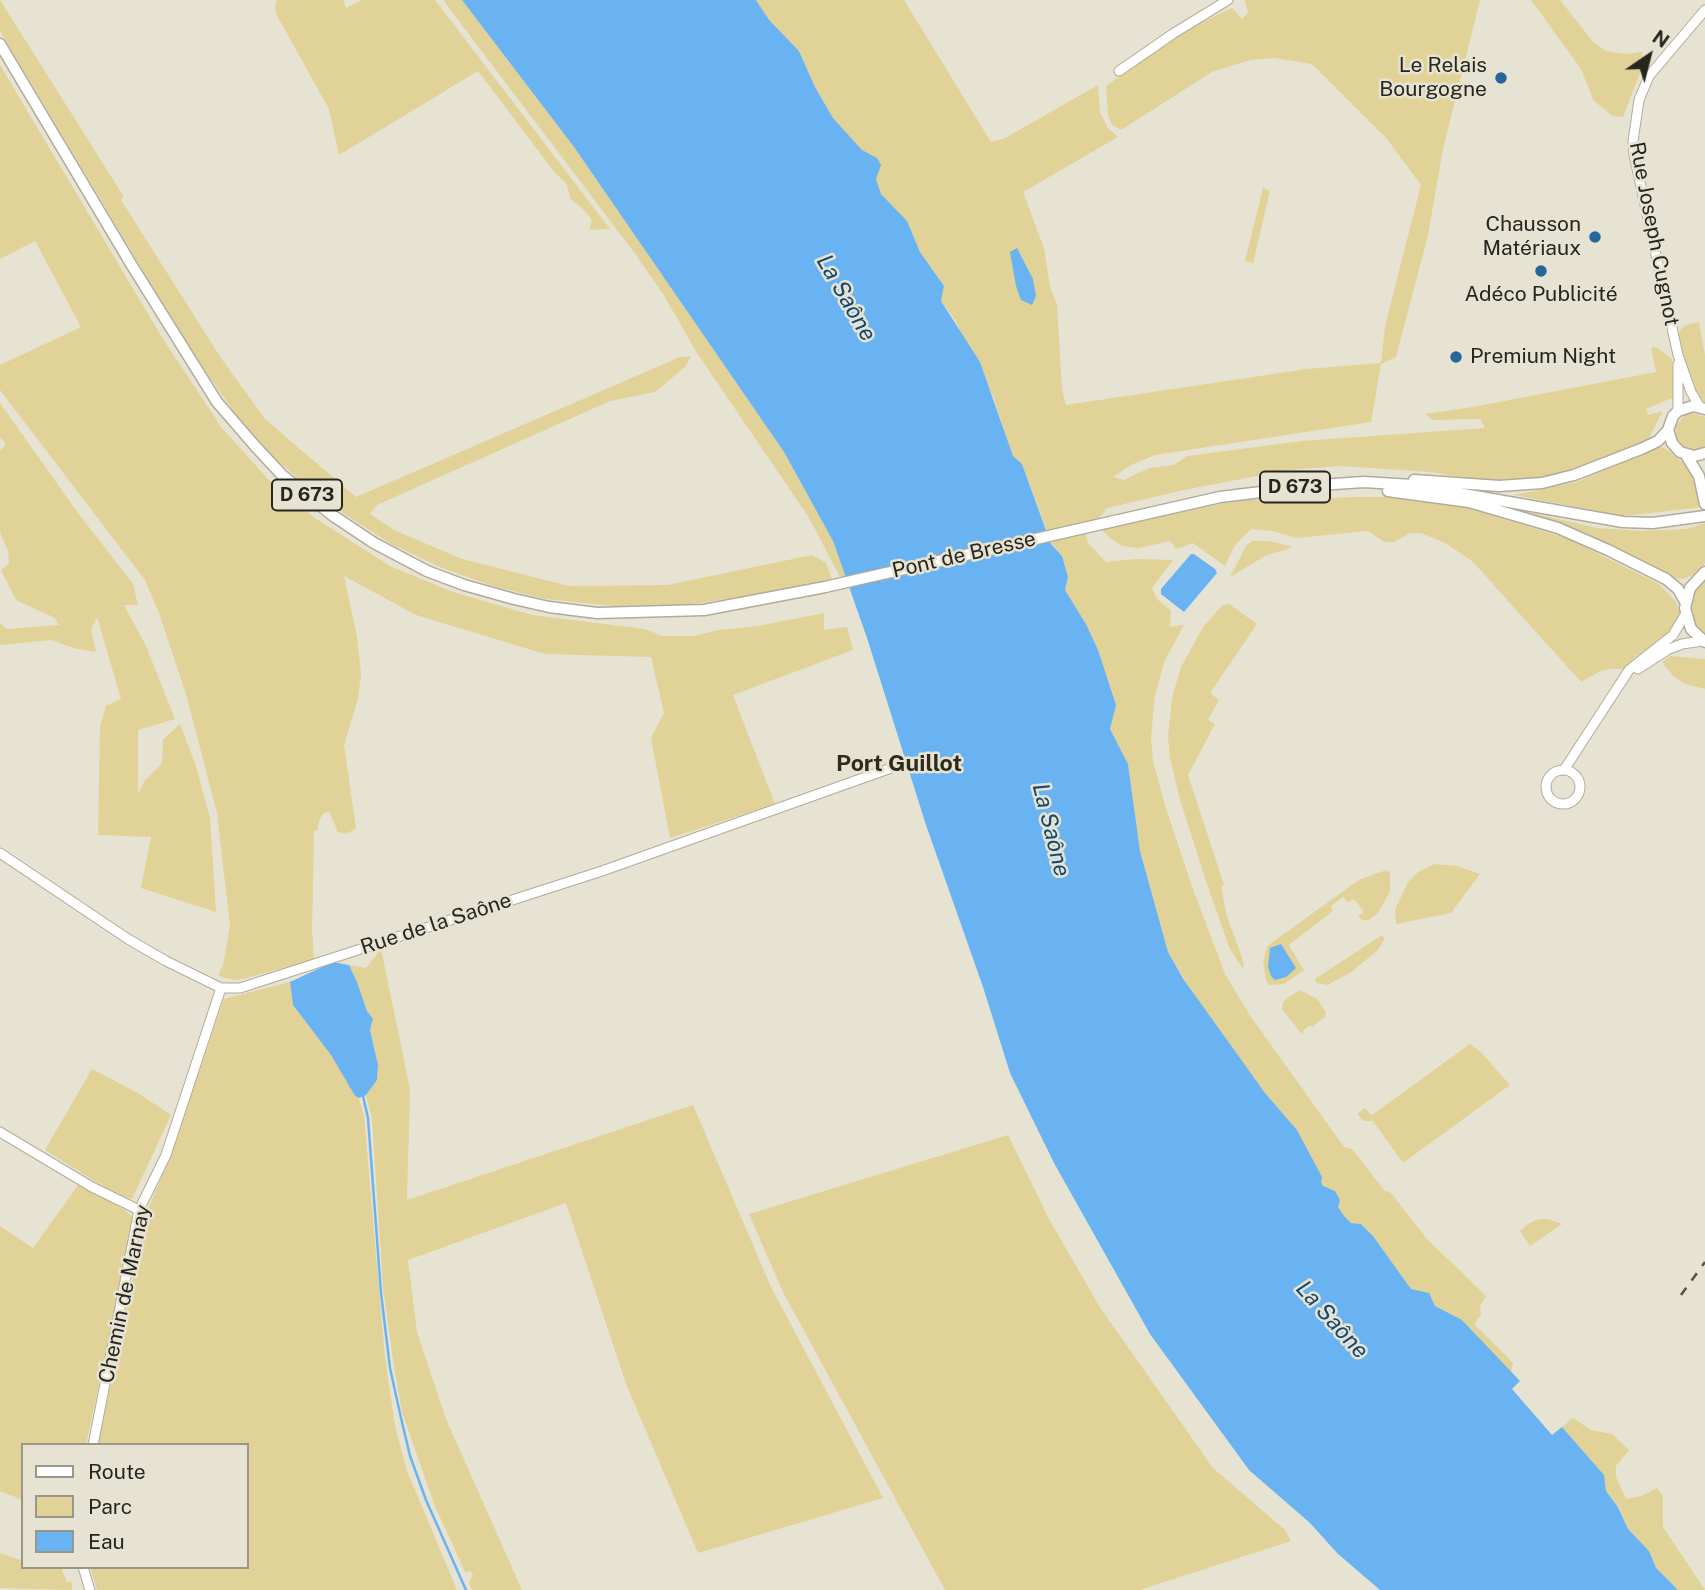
<!DOCTYPE html>
<html>
<head>
<meta charset="utf-8">
<style>
	body { margin:0 }
	#map { position:relative; width:1705px; height:1590px; overflow:hidden; background:#e7e3d2; font-family:"Public Sans",sans-serif }
	canvas { display:block }
	.legend { position:absolute; left:21px; top:1443px; width:228px; height:126px; box-sizing:border-box; background:#e7e3d2; border:2px solid #9a978a; margin:0; padding:9px 12px; list-style:none; font-size:21px; color:#27251f }
	.legend li { display:flex; align-items:center; gap:14px; height:35px }
	.legend b { width:35px; border:2px solid #9a978a }
	.north { position:absolute; left:1614px; top:21px; width:70px; height:70px; -webkit-text-stroke:5px #e7e3d2; paint-order:stroke; rotate:35deg; font-size:19px; font-weight:700; line-height:28px; text-align:center; color:#27251f }
	.north::after { content:''; display:block; margin:auto; width:24px; height:32px; background:#27251f; clip-path:polygon(50% 0,100% 100%,50% 72%,0 100%) }
</style>
</head>
<body>
<div id="map">
<canvas width="1705" height="1590"></canvas>
<ul class="legend">
<li><b style="height:9px;background:#fff"></b>Route</li>
<li><b style="height:19px;background:#e1d297"></b>Parc</li>
<li><b style="height:19px;background:#69b3f3"></b>Eau</li>
</ul>
<div class="north">N</div>
</div>
<script>
const ctx = document.querySelector('canvas').getContext('2d');
ctx.lineJoin = 'round';
function fillPath(path, color) { ctx.fillStyle = color; ctx.fill(path, 'evenodd'); }
const shape = rows => new Path2D(rows.map(r => 'M' + r).join(''));
function strokePath(path, color, width, dash) { ctx.strokeStyle = color; ctx.lineWidth = width; ctx.lineCap = dash ? 'butt' : 'round'; ctx.setLineDash(dash || []); ctx.stroke(path); }
function drawText(font, color, halo, rows, align = 'center') {
  ctx.font = font + ' "Public Sans",sans-serif'; ctx.lineWidth = 5; ctx.setLineDash([]); ctx.textBaseline = 'middle'; ctx.strokeStyle = halo; ctx.fillStyle = color; for (const [text, x, y, turn = 0] of rows) {
    ctx.save(); ctx.translate(x, y); ctx.rotate((+turn || 0) * Math.PI / 180); ctx.textAlign = isNaN(turn) ? turn : align; if (halo) ctx.strokeText(text, 0, 0); ctx.fillText(text, 0, 0); ctx.restore();
  }
}
fillPath(shape([
	[0,0,124,197,121,200,221,358,265,419,356,497,680,357,691,356,686,366,655,392,610,401,377,505,370,514,394,530,462,559,569,586,668,585,812,555,826,563,832,579,752,595,685,605,613,606,546,599,493,586,442,568,391,544,329,504,275,459,237,416,191,351,0,31],
	[277,0,343,0,346,8,362,0,435,0,610,229,589,230,592,221,588,214,571,199,566,183,555,173,478,71,339,155,329,109,276,14,275,6],
	[443,0,462,0,574,147,784,452,833,541,845,576,840,577,808,516,697,353,663,294,636,255],
	[756,0,904,0,991,142,1005,138,1098,85,1100,112,1107,127,1118,137,1023,192,1044,248,1050,287,1057,304,1062,389,1066,405,1307,369,1381,363,1385,326,1421,185,1387,139,1312,64,1274,58,1250,60,1212,72,1121,130,1112,125,1108,115,1106,86,1184,31,1232,8,1242,19,1248,13,1245,0,1480,0,1443,149,1428,235,1396,357,1381,364,1371,422,1155,455,1131,465,1113,477,1124,480,1149,468,1174,465,1187,456,1302,441,1485,428,1480,419,1433,420,1425,414,1473,407,1656,372,1651,348,1656,347,1672,359,1674,397,1646,409,1648,415,1663,411,1648,440,1640,446,1584,469,1534,481,1489,482,1430,472,1341,466,1288,470,1184,490,1107,508,1086,535,1088,543,1106,562,1136,559,1173,560,1152,588,1157,599,1171,611,1170,627,1184,625,1165,660,1155,695,1151,737,1153,761,1165,805,1193,889,1225,974,1251,1017,1344,1147,1352,1149,1384,1190,1391,1193,1427,1239,1486,1296,1480,1306,1481,1315,1474,1324,1513,1363,1511,1373,1462,1320,1435,1306,1431,1300,1411,1289,1373,1236,1361,1224,1351,1223,1344,1216,1320,1182,1297,1130,1265,1093,1199,1003,1168,952,1140,851,1128,764,1110,729,1113,716,1106,677,1098,650,1086,624,1065,590,1068,577,1062,556,1052,544,1022,464,1013,457,993,396,955,320,941,301,944,286,920,252,907,222,881,194,876,179,880,165,877,159,862,150,833,118,815,87,799,51,768,20],
	[1531,0,1560,0,1594,43,1606,51,1626,54,1642,52,1644,63,1623,117,1613,116,1594,101,1581,69],
	[0,65,163,339,221,427,268,479,315,518,390,566,453,592,532,615,645,629,662,636,693,636,719,630,758,626,824,613,824,630,847,627,853,650,733,695,775,804,670,838,651,738,664,713,651,657,545,654,416,615,344,576,357,637,361,674,358,699,344,745,356,828,347,834,338,832,329,812,324,813,319,821,317,831,314,831,312,931,314,960,238,980,224,978,218,975,223,965,230,926,217,813,186,694,159,613,145,580,0,390,0,365,81,327,35,241,0,259],
	[1263,188,1270,191,1253,263,1245,261],
	[1699,322,1705,355,1705,403,1693,388,1678,337,1680,330,1686,325],
	[0,403,78,513,133,584,138,605,124,605,146,646,175,719,138,730,138,794,145,780,162,763,163,740,180,724,196,766,210,818,216,912,141,888,151,837,98,835,100,727,106,706,121,699,97,617,91,630,96,652,73,648,51,640,0,645,0,623,6,629,59,625,55,618,16,600,1,570,9,564,8,551,0,532,0,451,6,444,0,437],
	[1691,413,1705,417,1705,449,1688,451,1678,444,1675,438,1676,425,1685,415],
	[1658,447,1665,448,1693,471,1703,507,1623,516,1514,495,1577,482],
	[1357,497,1388,497,1467,508,1566,538,1659,584,1676,602,1680,615,1676,624,1664,637,1634,658,1626,669,1609,669,1599,672,1581,682,1473,562,1447,544,1421,533,1410,533,1394,542,1384,542,1368,531,1296,538,1273,531,1251,529,1235,545,1225,566,1193,543,1176,549,1170,541,1139,548,1122,546,1110,538,1102,530,1192,508,1245,500],
	[1501,506,1597,528,1641,531,1687,529,1705,523,1705,563,1696,574,1683,579,1672,578],
	[1252,541,1269,541,1293,547,1265,556,1230,577,1246,546],
	[1705,580,1705,637,1694,625,1691,603,1696,589],
	[1229,604,1257,624,1210,693,1219,700,1208,720,1215,724,1188,775,1224,885,1221,887,1227,917,1243,960,1244,970,1230,949,1207,884,1180,800,1170,758,1168,737,1172,698,1181,667,1203,627,1223,605],
	[1670,656,1705,659,1705,689,1685,684,1673,676,1662,662],
	[1434,864,1457,866,1480,874,1451,913,1396,924,1395,910,1408,882,1417,873],
	[1386,870,1390,872,1390,891,1378,913,1369,920,1362,920,1358,916,1364,912,1354,899,1348,902,1343,897,1331,906,1333,911,1290,944,1289,946,1304,970,1284,984,1269,985,1266,980,1263,962,1267,946,1359,880],
	[1382,935,1385,938,1378,950,1350,973,1327,985,1316,983,1315,979],
	[381,949,410,1089,407,1200,693,1105,771,1287,883,1498,698,1553,626,1384,566,1203,408,1260,417,1332,446,1419,522,1590,472,1590,469,1583,473,1575,470,1571,465,1572,434,1504,402,1412,394,1367,383,1288,372,1119,366,1095,377,1080,378,1065,370,1030,373,1019,367,1011,357,982,349,965,366,968],
	[290,982,293,1005,331,1055,355,1096,359,1098,364,1116,385,1358,395,1426,407,1471,457,1590,97,1590,90,1567,247,1567,247,1445,98,1445,146,1214,170,1157,224,999],
	[1300,990,1317,999,1326,1013,1325,1017,1312,1027,1310,1025,1303,1031,1304,1035,1300,1032,1282,1009,1283,1003,1287,998],
	[1470,1044,1480,1051,1510,1085,1403,1163,1373,1121,1364,1121,1357,1114,1365,1108,1372,1115],
	[92,1069,138,1093,171,1115,132,1199,112,1192,45,1150],
	[1008,1135,1049,1219,1101,1309,1213,1468,1285,1530,1291,1541,1140,1590,945,1590,783,1292,749,1214],
	[79,1184,126,1211,133,1218,129,1242,86,1445,23,1445,23,1500,0,1491,0,1226,33,1248],
	[1539,1219,1548,1219,1562,1224,1530,1246,1520,1231,1528,1224],
	[1573,1418,1591,1430,1612,1434,1629,1450,1616,1466,1616,1477,1626,1499,1641,1496,1657,1488,1663,1497,1663,1527,1705,1590,1678,1590,1656,1568,1649,1551,1628,1529,1619,1507,1606,1491,1604,1475,1562,1427],
	[0,1553,23,1561,23,1567,61,1567,67,1582,72,1582,72,1590,0,1588]
]), '#e1d297');
fillPath(shape([
	[462,0,756,0,769,20,799,51,815,87,833,118,862,150,877,158,881,165,876,179,881,194,907,221,920,252,944,286,941,301,980,362,1013,456,1022,464,1051,544,1062,556,1068,577,1065,590,1086,624,1098,650,1116,705,1110,729,1128,764,1140,851,1168,952,1184,980,1265,1093,1297,1130,1322,1177,1321,1182,1323,1186,1335,1191,1340,1200,1338,1207,1344,1216,1351,1223,1361,1224,1373,1236,1411,1289,1429,1293,1435,1306,1462,1320,1520,1381,1512,1389,1552,1435,1562,1427,1604,1475,1606,1491,1618,1507,1628,1529,1649,1551,1656,1568,1678,1590,1380,1590,1337,1553,1310,1523,1249,1470,1150,1334,1054,1163,1010,1073,983,987,926,825,867,638,833,541,784,452,574,147],
	[1017,248,1033,279,1036,296,1032,305,1021,300,1016,286,1010,252],
	[1191,554,1194,554,1215,569,1217,573,1184,612,1161,594,1161,589],
	[1281,944,1296,968,1286,977,1275,980,1271,976,1268,967,1270,948],
	[333,962,349,965,357,982,367,1011,373,1019,370,1030,378,1065,377,1080,366,1095,359,1098,355,1096,331,1055,293,1005,290,982]
]), '#69b3f3');
strokePath(shape([
	[363,1096,368,1118,381,1293,390,1368,401,1418,410,1456,426,1500,466,1590]
]), '#69b3f3', 2.5);
const minor = shape([
	[1119,71,1174,33,1228,0],
	[1678,364,1678,411],
	[1700,407,1691,392,1678,355,1634,155,1633,141,1639,100,1649,76,1705,10],
	[1638,669,1669,649,1682,644,1703,641],
	'1546 787a17 17 0 1 1 34 0a17 17 0 1 1-34 0Z',
	[1564,770,1629,670,1673,635,1686,613],
	[0,853,128,939,166,961,221,988,240,988,602,871,894,767],
	[0,1132,92,1187,139,1210],
	[93,1445,139,1210,166,1155,221,988],
	[83,1567,90,1590]
]);
const major = shape([
	[0,44,131,264,217,402,255,446,282,475,332,515,374,543,427,571,464,585,514,599,549,607,597,613,704,610,825,587,1220,497,1319,485,1364,482,1412,485,1623,522,1653,523,1705,516],
	[1705,409,1693,406,1678,411,1673,416,1668,430,1672,443,1680,452,1694,456,1705,453],
	[1686,455,1699,476,1705,504],
	[1414,480,1499,486,1542,483,1574,475,1641,449,1658,441,1668,430],
	[1388,491,1469,502,1558,528,1608,550,1666,579,1678,589,1686,603],
	[1705,572,1690,588,1685,608,1691,629,1705,642]
]);
strokePath(minor, '#b0ab9b', 11);
strokePath(major, '#b0ab9b', 13);
strokePath(minor, '#fff', 9);
strokePath(major, '#fff', 10);
strokePath(shape([
	[1681,1295,1705,1262]
]), '#555249', 2.5, [9, 9]);
for (const [x, y, r, color] of [
	[1501,78,7,"#25679d"],
	[1595,237,7,"#25679d"],
	[1541,271,7,"#25679d"],
	[1456,357,7,"#25679d"]
]) { const dot = new Path2D(); dot.arc(x, y, r, 0, 2 * Math.PI); ctx.fillStyle = color; ctx.fill(dot); strokePath(dot, '#e7e3d2', 2.5); }
for (const [x, y, w] of [
	[1295,487,70],
	[307,495,70]
]) { const box = new Path2D(); box.roundRect(x - w / 2, y - 15.5, w, 31, 5); ctx.fillStyle = '#e7e3d2'; ctx.fill(box); strokePath(box, '#27251f', 2); }
drawText('bold 19px', '#27251f', null, [
	["D 673",1295,487],
	["D 673",307,495]
]);
drawText('21px', '#27251f', '#e7e3d2', [
	["Le Relais",1487,66],
	["Bourgogne",1487,90],
	["Chausson",1581,225],
	["Matériaux",1581,249],
	["Adéco Publicité",1541,295,"center"],
	["Premium Night",1470,357,"left"]
], 'right');
drawText('21px', '#27251f', '#e7e3d2', [
	["Rue Joseph Cugnot",1654,234,79],
	["Pont de Bresse",964,555,-13],
	["Rue de la Saône",436,924,-18],
	["Chemin de Marnay",125,1294,-78]
]);
drawText('italic 23px', '#124872', '#e7e3d2', [
	["La Saône",846,298,60],
	["La Saône",1051,830,76],
	["La Saône",1332,1320,48]
]);
drawText('bold 23px', '#2e2b1d', '#e7e3d2', [
	["Port Guillot",899,764]
]);
</script>
</body>
</html>
